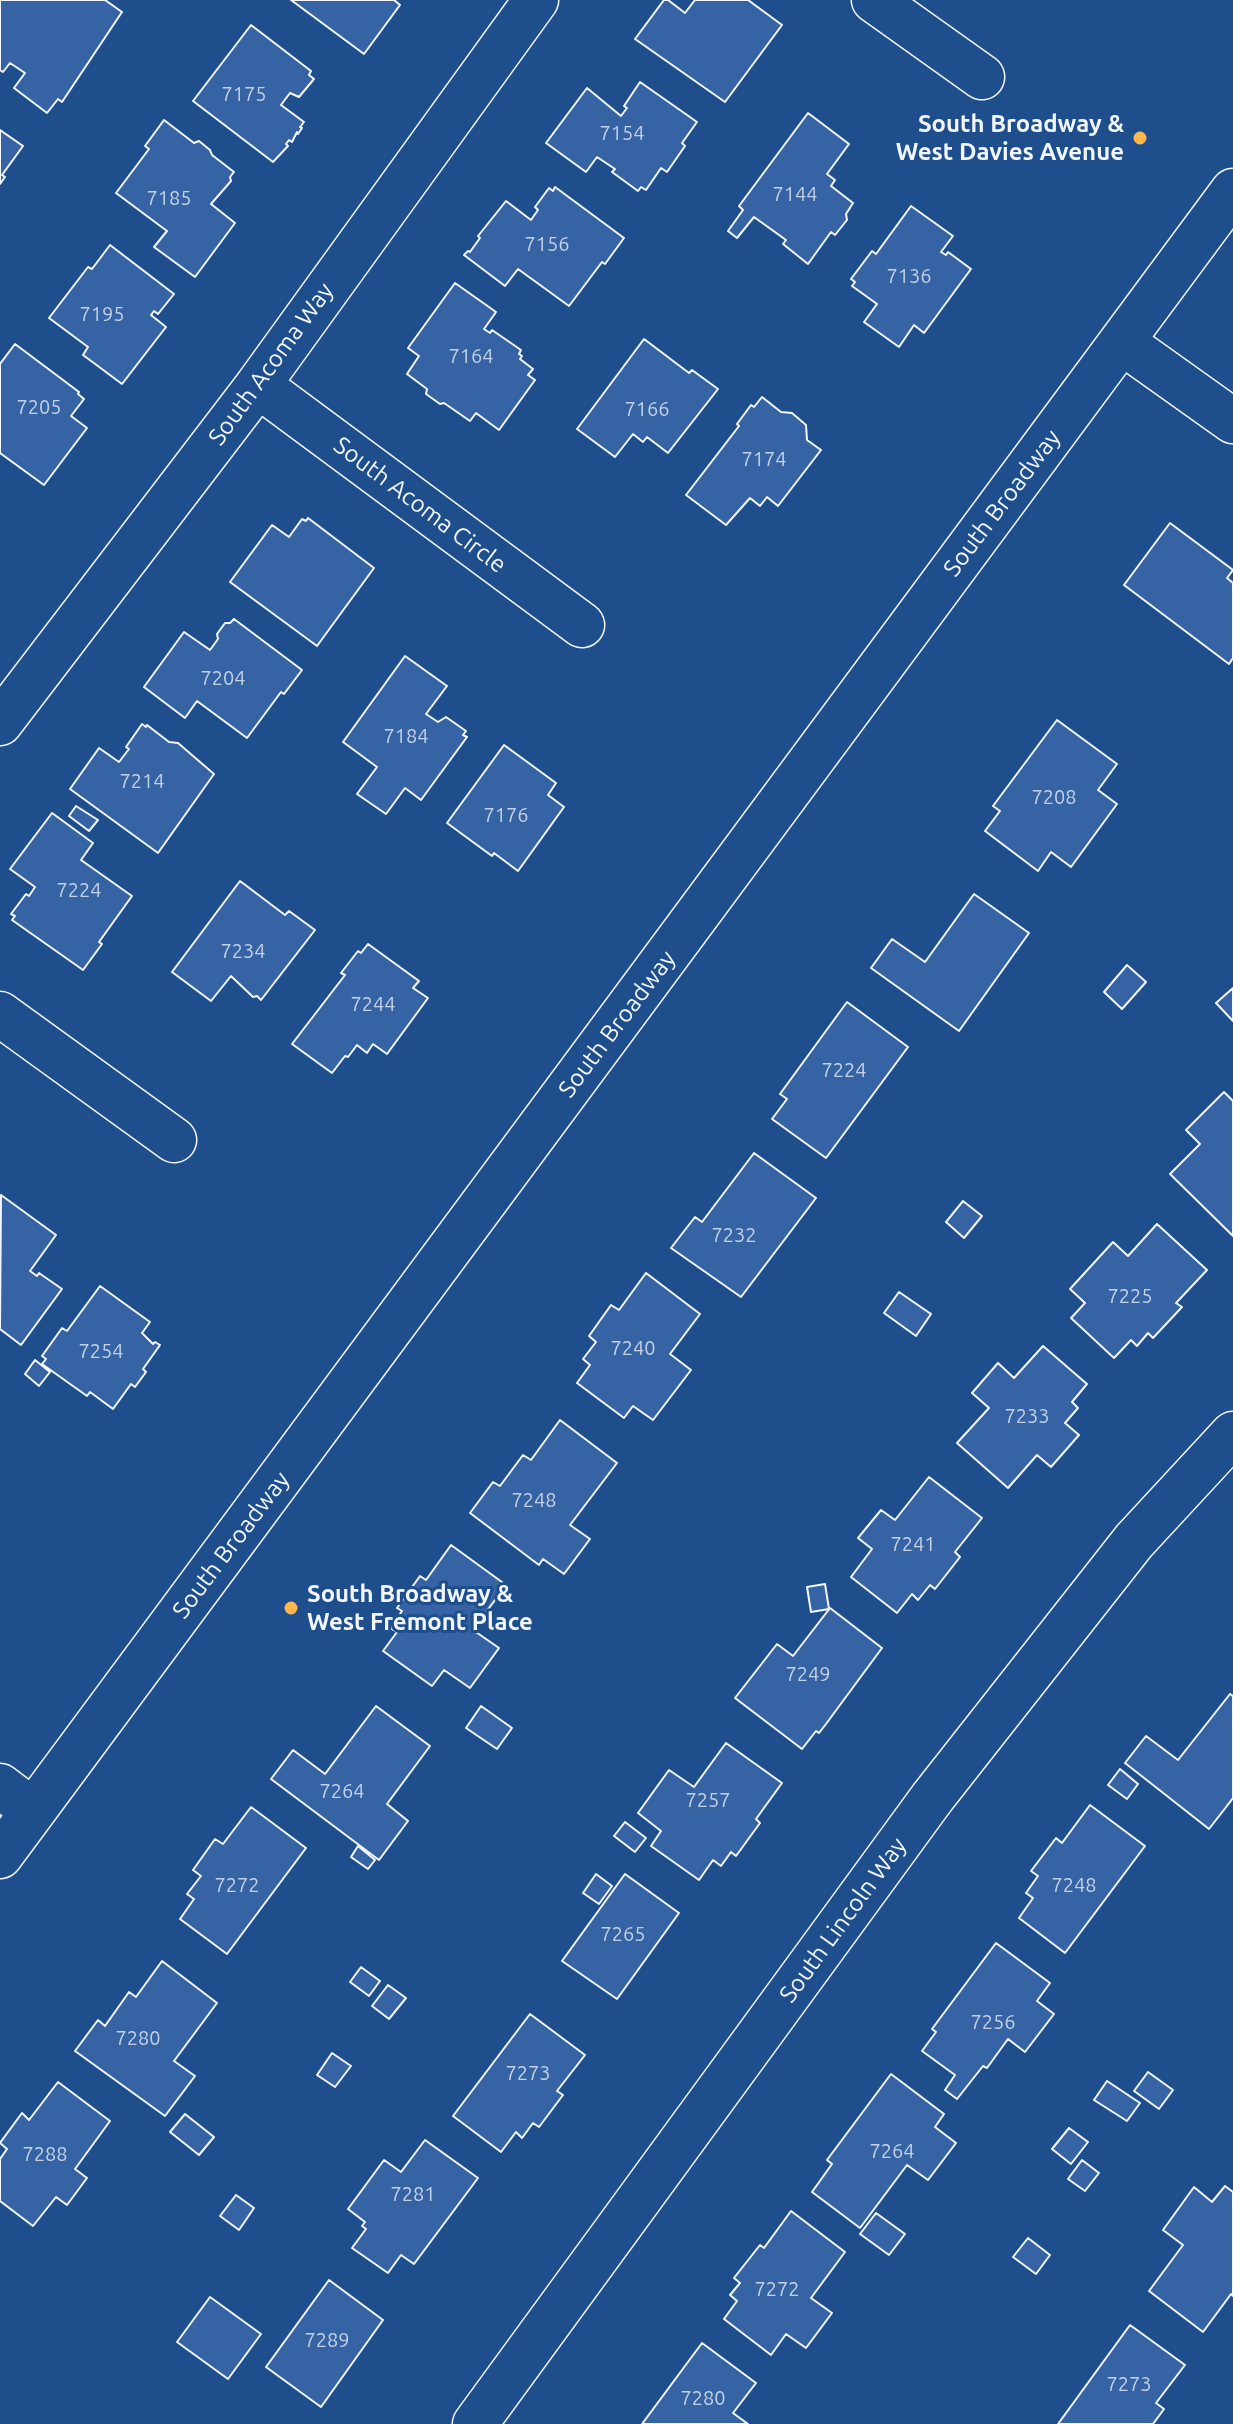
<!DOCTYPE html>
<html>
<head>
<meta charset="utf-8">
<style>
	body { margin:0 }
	canvas { display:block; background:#1f4e8c }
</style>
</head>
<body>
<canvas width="1233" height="2424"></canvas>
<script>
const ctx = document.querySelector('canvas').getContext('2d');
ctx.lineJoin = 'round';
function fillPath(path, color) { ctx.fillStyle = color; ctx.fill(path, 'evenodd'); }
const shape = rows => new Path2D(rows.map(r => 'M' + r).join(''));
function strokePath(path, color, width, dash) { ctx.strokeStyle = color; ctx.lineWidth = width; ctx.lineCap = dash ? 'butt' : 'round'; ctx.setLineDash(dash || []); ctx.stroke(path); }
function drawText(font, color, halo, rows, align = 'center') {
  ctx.font = font + ' Ubuntu,sans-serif'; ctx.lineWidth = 6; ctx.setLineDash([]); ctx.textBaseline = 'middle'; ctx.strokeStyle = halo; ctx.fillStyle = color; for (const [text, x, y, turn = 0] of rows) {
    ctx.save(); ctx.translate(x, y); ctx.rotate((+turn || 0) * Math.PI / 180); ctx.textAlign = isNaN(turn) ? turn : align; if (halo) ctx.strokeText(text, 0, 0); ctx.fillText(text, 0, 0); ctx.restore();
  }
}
const building = shape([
	[0,0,105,0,122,12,62,102,58,99,47,113,14,88,25,73,10,63,3,72,0,70,0,0],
	[291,0,394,0,400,5,364,54,291,0],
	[664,0,668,0,685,13,695,0,748,0,782,25,725,102,635,39,664,0],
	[251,25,311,71,309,75,314,79,299,97,290,93,281,105,304,122,300,127,302,128,298,134,297,132,292,142,289,140,286,144,288,146,273,162,193,101,251,25],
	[640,82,697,122,682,143,685,146,667,172,661,168,646,190,641,187,638,191,612,172,615,169,597,157,586,172,546,143,587,88,621,116,627,108,624,106,640,82],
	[808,113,849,144,827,174,835,180,831,186,853,203,846,214,847,220,835,235,831,232,808,264,783,244,786,240,754,217,737,238,728,231,743,210,739,206,808,113],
	[164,120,194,143,199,141,210,150,212,155,234,172,230,177,231,181,211,204,235,223,195,277,154,247,167,231,116,193,149,149,145,146,164,120],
	[0,130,23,146,2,175,5,177,0,184,0,130],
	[555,187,624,238,605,264,602,262,569,306,518,269,505,286,464,255,468,251,470,252,480,238,478,236,506,201,531,220,538,210,535,207,549,188,553,191,555,187],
	[911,206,953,236,941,252,946,255,948,252,971,269,924,333,914,325,899,347,864,322,877,304,852,286,855,282,851,279,872,251,876,254,911,206],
	[110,245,174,294,158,314,154,311,151,315,166,327,122,384,83,355,88,347,49,318,88,267,92,269,110,245],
	[455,283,496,312,484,329,490,333,492,330,521,350,519,354,522,356,520,359,533,369,528,375,535,380,499,430,476,413,470,421,444,403,440,404,426,394,427,389,407,374,419,356,408,348,455,283],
	[644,339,689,373,692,370,718,389,668,453,647,437,643,442,633,434,615,457,577,429,644,339],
	[15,344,79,392,78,394,84,399,71,416,87,428,44,485,0,453,0,364,15,344],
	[762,397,781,412,792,413,806,425,807,440,821,450,778,506,767,497,760,506,750,498,726,525,686,495,739,426,737,424,751,405,754,407,762,397],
	[308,518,374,568,317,646,230,582,272,525,289,537,302,519,306,521,308,518],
	[1170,523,1233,570,1227,578,1233,583,1233,658,1229,664,1124,585,1170,523],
	[234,619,302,670,284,694,281,692,247,738,197,701,185,718,144,687,184,632,210,650,218,639,217,634,225,623,230,623,234,619],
	[405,656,447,686,426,714,438,722,446,717,466,731,463,735,467,737,421,800,405,788,386,814,357,794,377,767,343,742,405,656],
	[1057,720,1117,764,1098,790,1117,804,1071,867,1051,852,1038,871,985,831,1000,811,993,806,1057,720],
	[142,724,146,727,147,725,169,742,178,743,214,774,158,853,70,789,99,748,119,762,129,749,126,747,142,724],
	[504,745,556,783,548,795,564,807,518,871,494,853,492,856,447,823,504,745],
	[76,806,98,820,89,831,69,816,76,806],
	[52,813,93,843,81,860,132,896,99,942,102,944,83,970,12,920,15,916,11,914,26,894,29,896,35,887,10,869,52,813],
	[240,881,285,915,289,911,315,930,261,1000,257,996,253,997,231,976,211,1001,172,972,240,881],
	[974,894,1029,933,959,1031,871,968,892,939,925,962,974,894],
	[368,944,419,981,413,988,428,998,387,1054,373,1044,367,1053,357,1045,348,1057,345,1056,332,1073,292,1044,345,975,341,973,358,951,361,953,368,944],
	[1127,965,1146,982,1122,1009,1104,992,1127,965],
	[1233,988,1233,1021,1216,1003,1233,988],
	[847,1002,908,1047,826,1158,772,1119,787,1099,780,1094,847,1002],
	[1224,1092,1233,1101,1233,1236,1170,1174,1200,1144,1186,1130,1224,1092],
	[754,1153,816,1198,741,1297,671,1248,695,1217,702,1222,754,1153],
	[1,1195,56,1235,30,1271,37,1276,39,1273,62,1289,21,1345,0,1329,1,1195],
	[963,1201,982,1216,964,1238,946,1222,963,1201],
	[1157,1224,1207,1270,1176,1303,1182,1307,1153,1338,1148,1333,1137,1346,1131,1340,1114,1358,1071,1318,1085,1303,1070,1289,1113,1242,1128,1256,1157,1224],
	[646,1273,700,1314,670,1354,691,1370,653,1420,633,1406,624,1418,577,1383,590,1365,583,1359,596,1342,589,1336,611,1305,619,1310,646,1273],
	[100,1286,150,1322,142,1333,153,1344,155,1342,160,1345,143,1369,146,1372,135,1387,131,1384,113,1409,90,1392,87,1396,42,1364,46,1359,42,1356,62,1328,67,1331,100,1286],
	[899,1292,931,1314,916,1336,884,1313,899,1292],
	[1043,1346,1087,1384,1072,1402,1078,1408,1065,1423,1079,1435,1051,1467,1037,1455,1008,1488,957,1443,989,1408,972,1393,998,1363,1014,1378,1043,1346],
	[35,1360,50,1372,39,1386,25,1374,35,1360],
	[560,1420,617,1463,570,1525,590,1539,564,1574,543,1559,539,1565,470,1513,493,1482,500,1486,523,1455,531,1460,560,1420],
	[929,1477,982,1518,955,1552,960,1557,935,1589,930,1585,918,1600,912,1594,897,1613,851,1577,872,1549,858,1538,881,1510,895,1520,929,1477],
	[451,1545,506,1585,473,1630,499,1648,470,1688,444,1670,432,1686,383,1651,397,1632,390,1628,402,1611,397,1608,420,1576,426,1580,451,1545],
	[825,1584,829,1609,811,1612,807,1587,825,1584],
	[830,1608,882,1648,826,1724,819,1733,816,1731,802,1749,735,1698,777,1644,793,1656,830,1608],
	[1230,1694,1233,1696,1233,1798,1209,1829,1125,1763,1146,1736,1178,1760,1230,1694],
	[376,1706,430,1746,387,1804,408,1821,379,1860,271,1779,293,1750,325,1774,376,1706],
	[481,1706,512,1728,497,1749,466,1728,481,1706],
	[726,1743,782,1783,756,1819,760,1823,736,1856,731,1852,721,1866,713,1860,699,1880,651,1846,661,1831,638,1813,669,1770,694,1787,726,1743],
	[1120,1769,1138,1784,1127,1799,1108,1785,1120,1769],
	[1090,1805,1145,1846,1065,1953,1019,1918,1033,1898,1026,1893,1038,1876,1031,1871,1056,1838,1062,1843,1090,1805],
	[251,1807,306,1848,227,1954,180,1919,194,1899,187,1894,201,1876,193,1870,215,1839,223,1844,251,1807],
	[625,1822,646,1838,635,1852,614,1836,625,1822],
	[358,1846,375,1860,368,1869,351,1857,358,1846],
	[596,1874,612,1886,599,1904,583,1893,596,1874],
	[625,1874,679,1913,617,1999,562,1961,625,1874],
	[996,1943,1050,1983,1037,2001,1054,2014,1025,2052,1008,2039,987,2068,983,2066,957,2099,945,2090,955,2075,922,2051,936,2032,932,2029,996,1943],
	[162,1961,217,2003,174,2061,195,2076,165,2116,75,2051,98,2020,105,2026,129,1992,136,1997,162,1961],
	[361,1967,380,1981,369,1996,350,1982,361,1967],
	[388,1985,406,1998,389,2019,372,2006,388,1985],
	[530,2014,585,2055,557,2091,563,2095,539,2127,533,2123,522,2138,516,2132,501,2152,453,2116,530,2014],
	[332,2053,351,2066,335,2087,317,2075,332,2053],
	[1148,2072,1173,2090,1159,2109,1134,2091,1148,2072],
	[891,2074,944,2114,935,2127,956,2143,928,2180,907,2165,860,2228,812,2192,832,2164,827,2160,891,2074],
	[1107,2081,1140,2103,1127,2121,1094,2100,1107,2081],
	[58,2082,110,2121,75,2169,87,2178,67,2205,56,2197,33,2226,0,2201,0,2159,7,2149,0,2143,22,2113,29,2120,58,2082],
	[185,2114,214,2137,199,2155,170,2132,185,2114],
	[1069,2128,1088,2142,1071,2164,1052,2149,1069,2128],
	[425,2140,478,2178,414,2264,401,2255,388,2273,352,2248,366,2229,362,2226,365,2222,348,2209,384,2160,401,2172,425,2140],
	[1082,2160,1099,2173,1085,2191,1068,2179,1082,2160],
	[1225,2186,1233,2192,1233,2296,1231,2294,1203,2332,1149,2291,1183,2245,1163,2230,1194,2187,1212,2202,1225,2186],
	[236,2195,254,2208,239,2230,220,2216,236,2195],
	[791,2211,845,2252,811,2298,832,2313,806,2348,786,2334,771,2355,724,2319,737,2301,730,2295,740,2283,734,2278,760,2245,764,2248,791,2211],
	[876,2213,905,2234,889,2255,860,2234,876,2213],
	[1028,2238,1050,2255,1036,2274,1013,2257,1028,2238],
	[329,2280,383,2320,321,2407,266,2367,329,2280],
	[210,2297,261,2334,228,2379,177,2342,210,2297],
	[1130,2325,1185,2365,1156,2403,1164,2409,1153,2424,1058,2424,1130,2325],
	[702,2343,756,2383,733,2413,748,2424,642,2424,702,2343]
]);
fillPath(building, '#3563a3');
strokePath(building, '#f2f6ff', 2);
const minor = shape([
	[874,0,982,77],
	[1122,342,1233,421],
	[258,385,582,625],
	[0,723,258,385,536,0],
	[0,1014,174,1140],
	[0,1786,33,1811],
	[475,2424,932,1798,1134,1541,1233,1434]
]);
const major = shape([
	[0,1856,1233,191]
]);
strokePath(minor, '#f2f6ff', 47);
strokePath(major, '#f2f6ff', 47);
strokePath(minor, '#1f4e8c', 44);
strokePath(major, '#1f4e8c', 44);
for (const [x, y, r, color] of [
	[1140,138,8,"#ffb74d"],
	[291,1608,8,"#ffb74d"]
]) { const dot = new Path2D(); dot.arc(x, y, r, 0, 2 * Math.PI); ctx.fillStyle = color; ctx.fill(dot); strokePath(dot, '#1f4e8c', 3); }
drawText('20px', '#c3d1e8', null, [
	["7175",244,94],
	["7154",622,133],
	["7144",795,194],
	["7185",169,198],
	["7156",547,244],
	["7136",909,276],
	["7195",102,314],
	["7164",471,356],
	["7205",39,407],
	["7166",647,409],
	["7174",764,459],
	["7204",223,678],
	["7184",406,736],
	["7214",142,781],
	["7208",1054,797],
	["7176",506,815],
	["7224",79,890],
	["7234",243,951],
	["7244",373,1004],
	["7224",844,1070],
	["7232",734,1235],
	["7225",1130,1296],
	["7240",633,1348],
	["7254",101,1351],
	["7233",1027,1416],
	["7248",534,1500],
	["7241",913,1544],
	["7249",808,1674],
	["7264",342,1791],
	["7257",708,1800],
	["7272",237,1885],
	["7248",1074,1885],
	["7265",623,1934],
	["7256",993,2022],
	["7280",138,2038],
	["7273",528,2073],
	["7264",892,2151],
	["7288",45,2154],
	["7281",413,2194],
	["7272",777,2289],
	["7289",327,2340],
	["7273",1129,2384],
	["7280",703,2398]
]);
drawText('bold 24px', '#f2f6ff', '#1f4e8c', [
	["South Broadway &",1124,124],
	["West Davies Avenue",1124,152],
	["South Broadway &",307,1594,"left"],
	["West Fremont Place",307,1622,"left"]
], 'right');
drawText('24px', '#f2f6ff', '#1f4e8c', [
	["South Acoma Way",271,364,-54],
	["South Broadway",1002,503,-53],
	["South Acoma Circle",420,505,37],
	["South Broadway",617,1024,-53],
	["South Broadway",231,1545,-53],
	["South Lincoln Way",843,1920,-54]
]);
</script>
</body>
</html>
